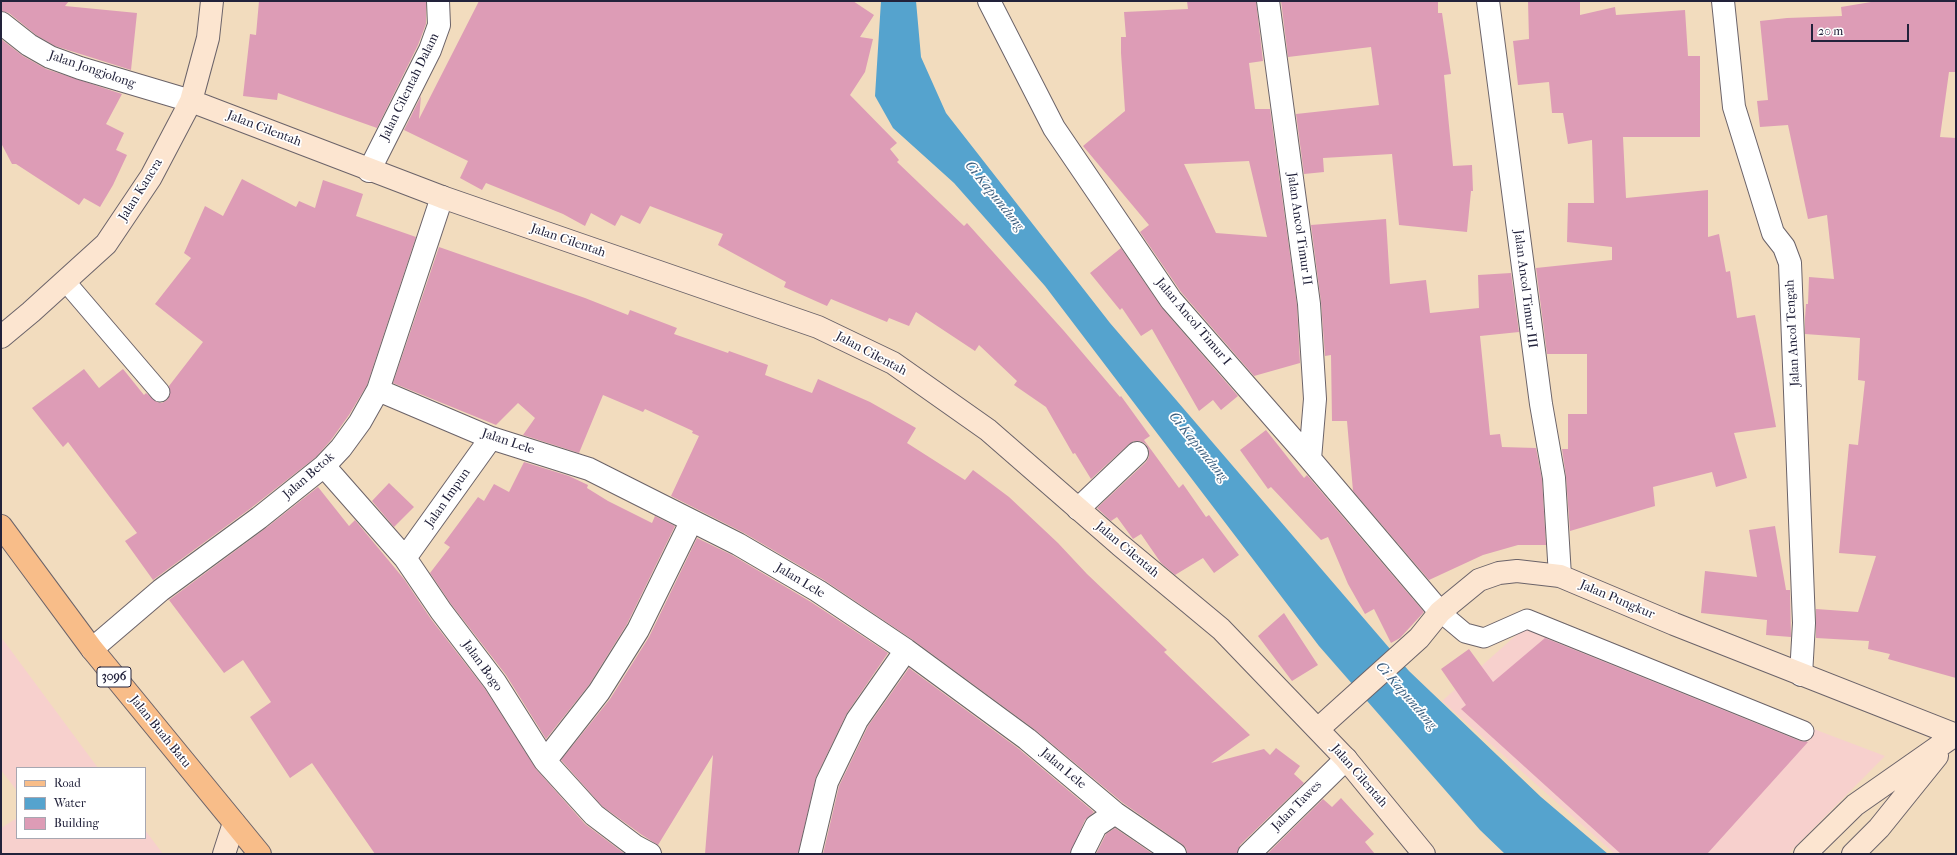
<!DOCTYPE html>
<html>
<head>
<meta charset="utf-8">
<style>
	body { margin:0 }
	#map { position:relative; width:1957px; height:855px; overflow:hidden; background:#f2dcbe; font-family:"IM FELL French Canon",serif }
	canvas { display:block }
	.frame { position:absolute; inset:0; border:2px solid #22223b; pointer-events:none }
	.legend { position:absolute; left:16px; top:767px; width:130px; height:72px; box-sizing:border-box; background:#fff; border:1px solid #a7a7b1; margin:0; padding:5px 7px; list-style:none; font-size:12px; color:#22223b }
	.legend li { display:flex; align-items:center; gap:8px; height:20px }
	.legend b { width:20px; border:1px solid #a7a7b1 }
	.scale { position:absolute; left:1811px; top:24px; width:98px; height:18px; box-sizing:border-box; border:2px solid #22223b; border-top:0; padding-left:5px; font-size:12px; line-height:14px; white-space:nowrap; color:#22223b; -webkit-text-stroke:3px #fff; paint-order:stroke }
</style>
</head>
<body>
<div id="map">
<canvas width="1957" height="855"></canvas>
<div class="frame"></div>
<ul class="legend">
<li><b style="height:5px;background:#f8bd89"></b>Road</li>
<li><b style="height:11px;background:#55a3ce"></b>Water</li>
<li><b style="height:11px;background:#dd9cb6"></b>Building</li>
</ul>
<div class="scale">20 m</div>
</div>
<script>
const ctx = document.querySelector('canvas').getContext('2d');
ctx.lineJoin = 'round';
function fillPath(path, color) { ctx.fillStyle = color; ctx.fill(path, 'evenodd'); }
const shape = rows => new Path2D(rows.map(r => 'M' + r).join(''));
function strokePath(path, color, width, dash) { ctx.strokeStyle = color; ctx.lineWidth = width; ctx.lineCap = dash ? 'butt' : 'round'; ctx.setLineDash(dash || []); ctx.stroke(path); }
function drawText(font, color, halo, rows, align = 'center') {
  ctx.font = font + ' "IM FELL French Canon",serif'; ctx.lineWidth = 3.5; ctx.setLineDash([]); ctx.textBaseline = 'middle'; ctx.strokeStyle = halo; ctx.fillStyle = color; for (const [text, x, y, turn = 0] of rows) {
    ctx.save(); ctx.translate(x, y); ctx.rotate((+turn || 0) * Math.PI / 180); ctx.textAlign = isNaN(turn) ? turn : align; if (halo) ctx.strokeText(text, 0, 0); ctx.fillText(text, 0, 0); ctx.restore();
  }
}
fillPath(shape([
	[1531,622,1885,756,1788,854,1615,854,1442,701],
	[1,637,98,768,17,768,17,791,1,770],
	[17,818,17,838,145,838,145,830,163,854,1,854,1,828]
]), '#f7d0cd');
fillPath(shape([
	[881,1,916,1,921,57,946,113,1110,323,1409,671,1541,797,1608,854,1505,854,1480,830,1319,646,1045,286,954,183,893,128,875,96]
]), '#55a3ce');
fillPath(shape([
	[1,1,69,1,65,6,137,13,131,70,55,46,36,35,9,13,1,11],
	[259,1,426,1,426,24,418,45,377,128,278,93,277,100,243,96,250,34,256,35],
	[479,1,853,1,874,15,860,37,873,39,865,72,850,95,897,143,890,149,899,160,897,162,964,226,967,223,1064,331,1120,397,1121,396,1150,436,1144,440,1179,488,1183,484,1206,517,1209,515,1239,555,1214,573,1203,558,1175,575,1161,563,1141,534,1133,539,1117,517,1111,521,1097,508,1146,462,1149,457,1149,450,1146,444,1140,441,1134,441,1129,444,1091,479,1075,453,1073,454,1046,407,1014,385,1017,381,979,345,975,351,916,312,909,326,889,318,887,322,831,299,827,306,784,287,786,282,718,245,723,234,650,206,640,224,621,215,615,226,591,213,585,226,563,214,486,183,482,190,460,178,468,161,404,130,421,96,419,119],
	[1187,1,1256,1,1263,61,1249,63,1255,109,1270,109,1297,305,1300,363,1254,376,1181,292,1140,232,1149,225,1083,146,1125,111,1121,53,1121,37,1126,37,1124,12,1188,9],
	[1249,161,1267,237,1216,233,1184,164],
	[1281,1,1438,1,1438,13,1442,13,1451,74,1444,75,1453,166,1472,165,1473,191,1471,191,1467,232,1399,225,1392,154,1323,158,1324,172,1304,174,1296,114,1379,105,1371,47,1288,57],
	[1528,1,1580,1,1580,15,1615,7,1616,15,1685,10,1688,56,1700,56,1700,137,1623,137,1626,198,1708,190,1708,237,1719,234,1726,272,1730,271,1737,318,1755,315,1776,427,1734,433,1747,478,1716,487,1712,472,1653,487,1655,506,1570,531,1566,477,1562,449,1568,449,1568,414,1587,414,1587,354,1547,354,1536,268,1612,260,1612,247,1567,242,1568,203,1594,203,1592,140,1568,144,1563,113,1552,113,1549,82,1518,85,1513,41,1529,39],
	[1877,1,1956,1,1956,72,1949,72,1940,137,1956,138,1956,678,1888,659,1890,654,1868,649,1869,641,1816,638,1816,609,1858,612,1876,556,1839,553,1849,444,1858,445,1865,381,1858,380,1860,338,1805,334,1805,318,1806,304,1808,304,1809,277,1834,279,1827,215,1808,219,1788,125,1760,127,1757,101,1768,100,1760,21,1787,18,1842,16,1841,7],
	[1,39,23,56,46,69,122,94,106,124,124,133,116,150,127,155,113,185,100,207,84,198,79,205,16,164,12,164,1,143],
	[242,179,296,207,299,201,315,208,323,180,363,194,356,216,416,237,367,385,349,415,331,440,316,457,251,508,153,580,125,541,137,533,68,442,63,447,32,408,84,369,99,388,123,369,144,395,146,393,157,402,162,403,167,400,170,395,169,386,203,342,155,304,191,258,184,253,205,206,223,216],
	[1386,219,1390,284,1426,280,1430,313,1479,308,1478,275,1511,273,1519,332,1480,336,1490,435,1500,434,1502,447,1536,448,1542,479,1546,545,1518,545,1483,555,1429,580,1353,491,1347,421,1332,421,1331,355,1325,356,1321,302,1311,225],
	[439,247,585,298,628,315,630,310,677,328,674,334,728,353,729,351,768,365,765,375,812,393,818,379,870,402,916,428,907,443,965,480,973,470,1009,497,1058,543,1087,574,1167,650,1164,652,1250,735,1211,763,1264,749,1270,755,1276,748,1300,766,1294,774,1304,783,1240,845,1237,854,1187,854,1186,848,1182,844,1123,803,1034,729,913,640,824,580,744,533,671,496,699,436,692,433,693,431,645,409,643,412,603,395,579,453,523,435,535,418,518,403,496,425,393,383],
	[1121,248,1162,308,1238,396,1221,410,1213,400,1199,411,1152,329,1141,336,1122,308,1120,310,1090,273],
	[1266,430,1304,478,1307,475,1424,612,1400,638,1391,643,1374,609,1365,614,1348,584,1328,537,1321,540,1271,487,1268,489,1240,450],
	[524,462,569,476,588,485,587,488,608,501,652,523,655,516,675,526,627,624,589,685,546,739,506,675,451,604,430,573,450,547,444,543,478,497,484,501,494,484,509,492],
	[389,483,414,507,394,527,372,501],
	[318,487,349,526,355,520,404,579,431,619,485,689,536,769,585,824,625,854,375,854,312,763,290,778,250,717,271,702,243,660,224,673,169,600,266,528],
	[1775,526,1786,590,1790,590,1791,637,1766,635,1767,620,1701,613,1705,571,1757,577,1749,530],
	[697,538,732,555,811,602,888,653,847,713,816,777,798,854,705,854,713,755,658,845,642,835,602,806,561,760,610,699,649,637],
	[1284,613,1318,665,1292,681,1258,636],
	[1545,638,1800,741,1808,742,1707,854,1621,854,1461,709,1466,705,1441,669,1469,649,1493,682],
	[909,668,1019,749,1094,812,1085,820,1070,854,823,854,839,786,868,726],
	[1341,798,1374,834,1365,842,1375,854,1267,854,1323,799,1332,807],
	[1115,828,1153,854,1096,854,1106,834]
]), '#dd9cb6');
const lane = shape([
	[65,281,160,392],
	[1440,612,1465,633,1484,638,1527,619,1804,731]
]);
const street = shape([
	[989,1,1054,128,1171,300,1310,459,1440,612],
	[1268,1,1309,304,1315,399,1310,459],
	[1488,1,1541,404,1554,478,1560,576],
	[1723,1,1734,107,1773,233,1784,247,1790,263,1804,623,1801,675],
	[1,23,29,45,50,57,80,68,191,101],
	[369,171,430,50,439,25,438,1],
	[378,390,491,438,589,469,738,544,818,591,906,650,1027,739,1115,813,1175,854],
	[324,466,405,558,441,611,495,682,545,761,594,815,635,846,650,854],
	[1078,509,1137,453],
	[405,558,491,438],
	[92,649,161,590,259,518,324,466,341,448,360,422,378,390,442,197],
	[545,761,599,692,638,630,691,522],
	[810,854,827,782,857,720,906,650],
	[1082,854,1096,826,1115,813],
	[1249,854,1346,759]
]);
const secondary = shape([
	[191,101,442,197,818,327,893,363,988,430,1120,545,1221,629,1346,759,1424,854],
	[1,337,31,312,106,244,151,177,191,101,208,38,212,1],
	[1318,729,1419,638,1440,612,1479,580,1499,573,1517,571,1560,576,1674,624,1956,735],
	[224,854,234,823],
	[1805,854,1855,805,1955,735],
	[1853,854,1879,828,1937,756]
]);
const primary = shape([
	[1,526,92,649,260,854]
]);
strokePath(lane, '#6b6369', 21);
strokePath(street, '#6b6369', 24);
strokePath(secondary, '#6b6369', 24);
strokePath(primary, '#6b6369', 24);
strokePath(lane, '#fff', 19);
strokePath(street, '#fff', 22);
strokePath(secondary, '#fce5d0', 22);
strokePath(primary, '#f8bd89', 22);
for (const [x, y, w] of [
	[114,677,34]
]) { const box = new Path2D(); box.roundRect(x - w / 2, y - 10, w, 20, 3); ctx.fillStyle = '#fff'; ctx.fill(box); strokePath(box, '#22223b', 1); }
drawText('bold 12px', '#22223b', null, [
	["3096",114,677]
]);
drawText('13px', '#22223b', '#fff', [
	["Jalan Jongjolong",92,70,19],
	["Jalan Cilentah Dalam",410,87,-64],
	["Jalan Cilentah",264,129,21],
	["Jalan Kancra",141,190,-58],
	["Jalan Ancol Timur II",1299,229,82],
	["Jalan Cilentah",568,241,19],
	["Jalan Ancol Timur III",1525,289,83],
	["Jalan Ancol Timur I",1193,322,50],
	["Jalan Ancol Tengah",1793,333,-93],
	["Jalan Cilentah",871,354,28],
	["Jalan Lele",508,442,19],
	["Jalan Betok",309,476,-41],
	["Jalan Impun",448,498,-55],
	["Jalan Cilentah",1127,550,40],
	["Jalan Lele",800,581,31],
	["Jalan Pungkur",1617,600,23],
	["Jalan Bogo",482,666,54],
	["Jalan Buah Batu",160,732,51],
	["Jalan Lele",1063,769,40],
	["Jalan Cilentah",1359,776,49],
	["Jalan Tawes",1297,806,-45]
]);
drawText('italic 14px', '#395c7d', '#fff', [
	["Ci Kapundung",994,196,51],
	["Ci Kapundung",1198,447,51],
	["Ci Kapundung",1406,696,49]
]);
</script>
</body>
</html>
